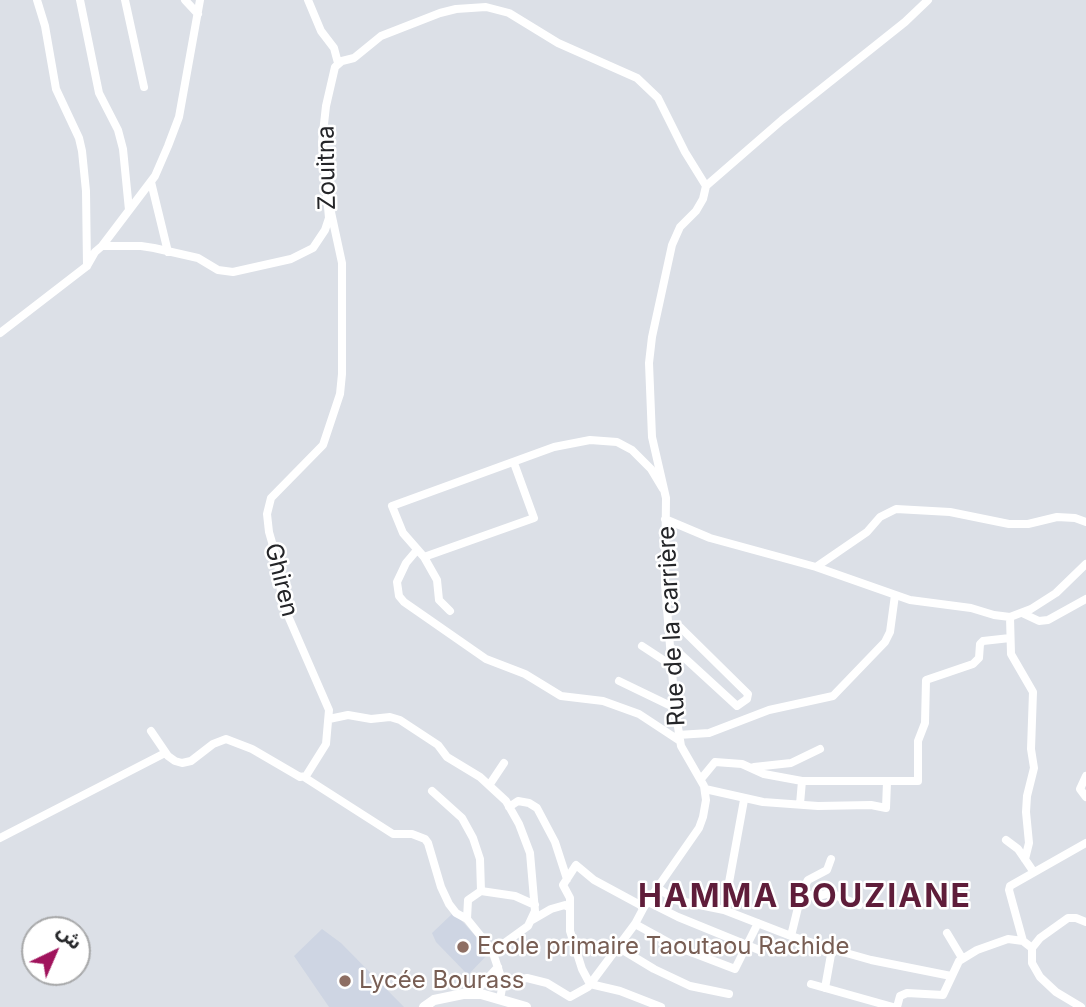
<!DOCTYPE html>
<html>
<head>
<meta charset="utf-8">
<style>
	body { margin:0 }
	#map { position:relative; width:1086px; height:1007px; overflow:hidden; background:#dce0e7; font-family:Inter,"Noto Sans Arabic",sans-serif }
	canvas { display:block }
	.north { position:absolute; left:21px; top:916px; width:70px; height:70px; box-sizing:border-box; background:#fff; border:2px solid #a7a8a9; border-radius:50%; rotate:44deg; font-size:19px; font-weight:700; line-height:28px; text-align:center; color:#242528 }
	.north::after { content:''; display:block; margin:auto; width:24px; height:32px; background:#a0135c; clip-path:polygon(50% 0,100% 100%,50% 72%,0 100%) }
</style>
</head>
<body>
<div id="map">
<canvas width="1086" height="1007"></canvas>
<div class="north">ش</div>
</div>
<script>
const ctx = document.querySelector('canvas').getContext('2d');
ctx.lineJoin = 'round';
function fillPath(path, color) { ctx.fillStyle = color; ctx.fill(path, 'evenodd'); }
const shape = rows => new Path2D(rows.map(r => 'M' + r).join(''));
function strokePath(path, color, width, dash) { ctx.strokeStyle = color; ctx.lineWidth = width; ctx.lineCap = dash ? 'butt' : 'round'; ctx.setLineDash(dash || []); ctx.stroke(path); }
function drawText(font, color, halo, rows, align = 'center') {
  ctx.font = font + ' Inter,sans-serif'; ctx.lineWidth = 5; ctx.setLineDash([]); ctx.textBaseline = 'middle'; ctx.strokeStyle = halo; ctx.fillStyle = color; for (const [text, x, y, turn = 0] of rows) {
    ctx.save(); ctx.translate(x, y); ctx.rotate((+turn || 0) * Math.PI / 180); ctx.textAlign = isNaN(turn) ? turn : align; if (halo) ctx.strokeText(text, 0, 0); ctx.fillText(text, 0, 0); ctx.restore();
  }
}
fillPath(shape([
	[452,914,459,918,490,952,468,975,436,942,432,933],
	[322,929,341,943,404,1007,329,1007,294,956]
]), '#ced5e3');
strokePath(shape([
	[37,0,45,26,56,89,79,138,82,151,86,191,87,266],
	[80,0,99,93,118,130,123,149,129,210],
	[125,0,144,87],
	[185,0,198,14],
	[308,0,321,31,334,48,338,63],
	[151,182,168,252],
	[706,186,782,120,905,22,928,0],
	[102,246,155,176,168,146,179,117,200,0],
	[0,333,87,266,95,252,102,246,141,246,154,248,198,258,218,270,233,272,291,259,313,248,325,230,329,218,322,142,326,106,335,67,342,61,354,58,381,36,440,13,456,9,486,7,509,13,558,43,637,78,658,98,685,152,706,186],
	[665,519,710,538,816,567,867,532,880,517,896,509,950,512,1009,524,1028,524,1057,517,1075,518,1086,522],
	[417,550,406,563,397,582,399,596,404,602,486,659,525,674,561,696,603,701,639,714,680,741],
	[424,557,534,518,514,463],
	[816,567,910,600,971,608,994,615,1010,617,1031,609,1056,593,1086,564],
	[450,611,439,600,437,580,424,557,403,533,392,506,554,447,590,440,617,442,632,450,651,469,663,489],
	[1022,613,1039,621,1048,620,1086,599],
	[1010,617,1011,654,1033,692,1031,749,1034,768,1027,796,1026,812,1029,843,1025,859],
	[669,625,680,627,685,632,748,694,747,699,737,706,677,651,671,648],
	[642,646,671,665],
	[619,681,675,708],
	[329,719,348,715,371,719,390,717,400,720,438,745,447,757,480,777,506,801,519,824,530,853,535,911,528,926,492,952],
	[151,731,168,756,175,761,182,763,191,761,213,744,226,739,252,749,300,777,306,776,326,744,329,710,282,602,278,563,269,532,267,514,271,498,323,445,340,394,342,374,342,263,331,212],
	[678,735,709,733,769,710,833,696,885,642,890,632,895,595],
	[754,767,791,763,820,749],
	[1086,776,1080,789,1086,797],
	[304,777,393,834,412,834,425,839,428,843,441,887,449,904,456,913,467,919,492,950,503,983,500,999],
	[701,779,715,762,742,764,764,774,802,781,800,804],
	[802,781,918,781,918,741,925,723,926,680,973,664,979,658,980,644,983,641,1010,638],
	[490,784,504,763],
	[705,789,763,802,818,806,871,805,886,808,887,782],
	[432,791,462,818,473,838,480,859,481,891,468,900,467,919],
	[509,807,518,801,529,803,537,808,555,842,567,879],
	[0,838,165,753],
	[1006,840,1018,849,1033,871],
	[658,888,675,900,724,910,791,936,832,949,871,960,951,976],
	[481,891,515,896,535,905],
	[802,891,814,897,830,893,859,905],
	[648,902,678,917,759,950],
	[644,907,594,880,576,865,563,885,570,898,570,931,582,969,590,984,620,991,661,1007],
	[724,910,744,800],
	[532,920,551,909,565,905,568,907],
	[635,924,675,946,735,969,758,923],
	[947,933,962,958],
	[791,936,802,891,808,880,827,870,831,859],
	[616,946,654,969,690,986,729,994],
	[1032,948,1023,941,1009,890,1010,886,1086,843],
	[497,982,503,983,527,978,547,983,570,997,588,987,635,924,644,907,699,828,703,817,706,800,704,786,681,746,675,708,665,584,666,498,652,437,649,363,652,337,672,245,680,227,696,211,703,199,706,186],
	[811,984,893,1007],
	[825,988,832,949],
	[473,994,498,967],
	[897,1007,900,996,907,993,943,995,959,961,977,950,1008,939,1023,941],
	[1081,1007,1056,992,1040,977,1032,963,1032,948,1040,938,1068,918,1076,918,1086,922]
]), '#fff', 8);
strokePath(shape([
	[424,1007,434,1000,463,994,481,994,526,1007]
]), '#fff', 10);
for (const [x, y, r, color] of [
	[463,947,7,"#8d6e63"],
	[345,981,7,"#8d6e63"]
]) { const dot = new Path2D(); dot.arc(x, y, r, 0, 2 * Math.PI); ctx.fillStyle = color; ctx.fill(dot); strokePath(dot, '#fff', 2.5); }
drawText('24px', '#242528', '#fff', [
	["Zouitna",327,168,-91],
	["Ghiren",281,580,76],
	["Rue de la carrière",672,626,-93]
]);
drawText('24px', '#785e54', '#fff', [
	["Ecole primaire Taoutaou Rachide",477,947],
	["Lycée Bourass",359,981]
], 'left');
ctx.letterSpacing = '2px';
drawText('bold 32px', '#5f1d3a', '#fff', [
	["HAMMA BOUZIANE",805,897]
]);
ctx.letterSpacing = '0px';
</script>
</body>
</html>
